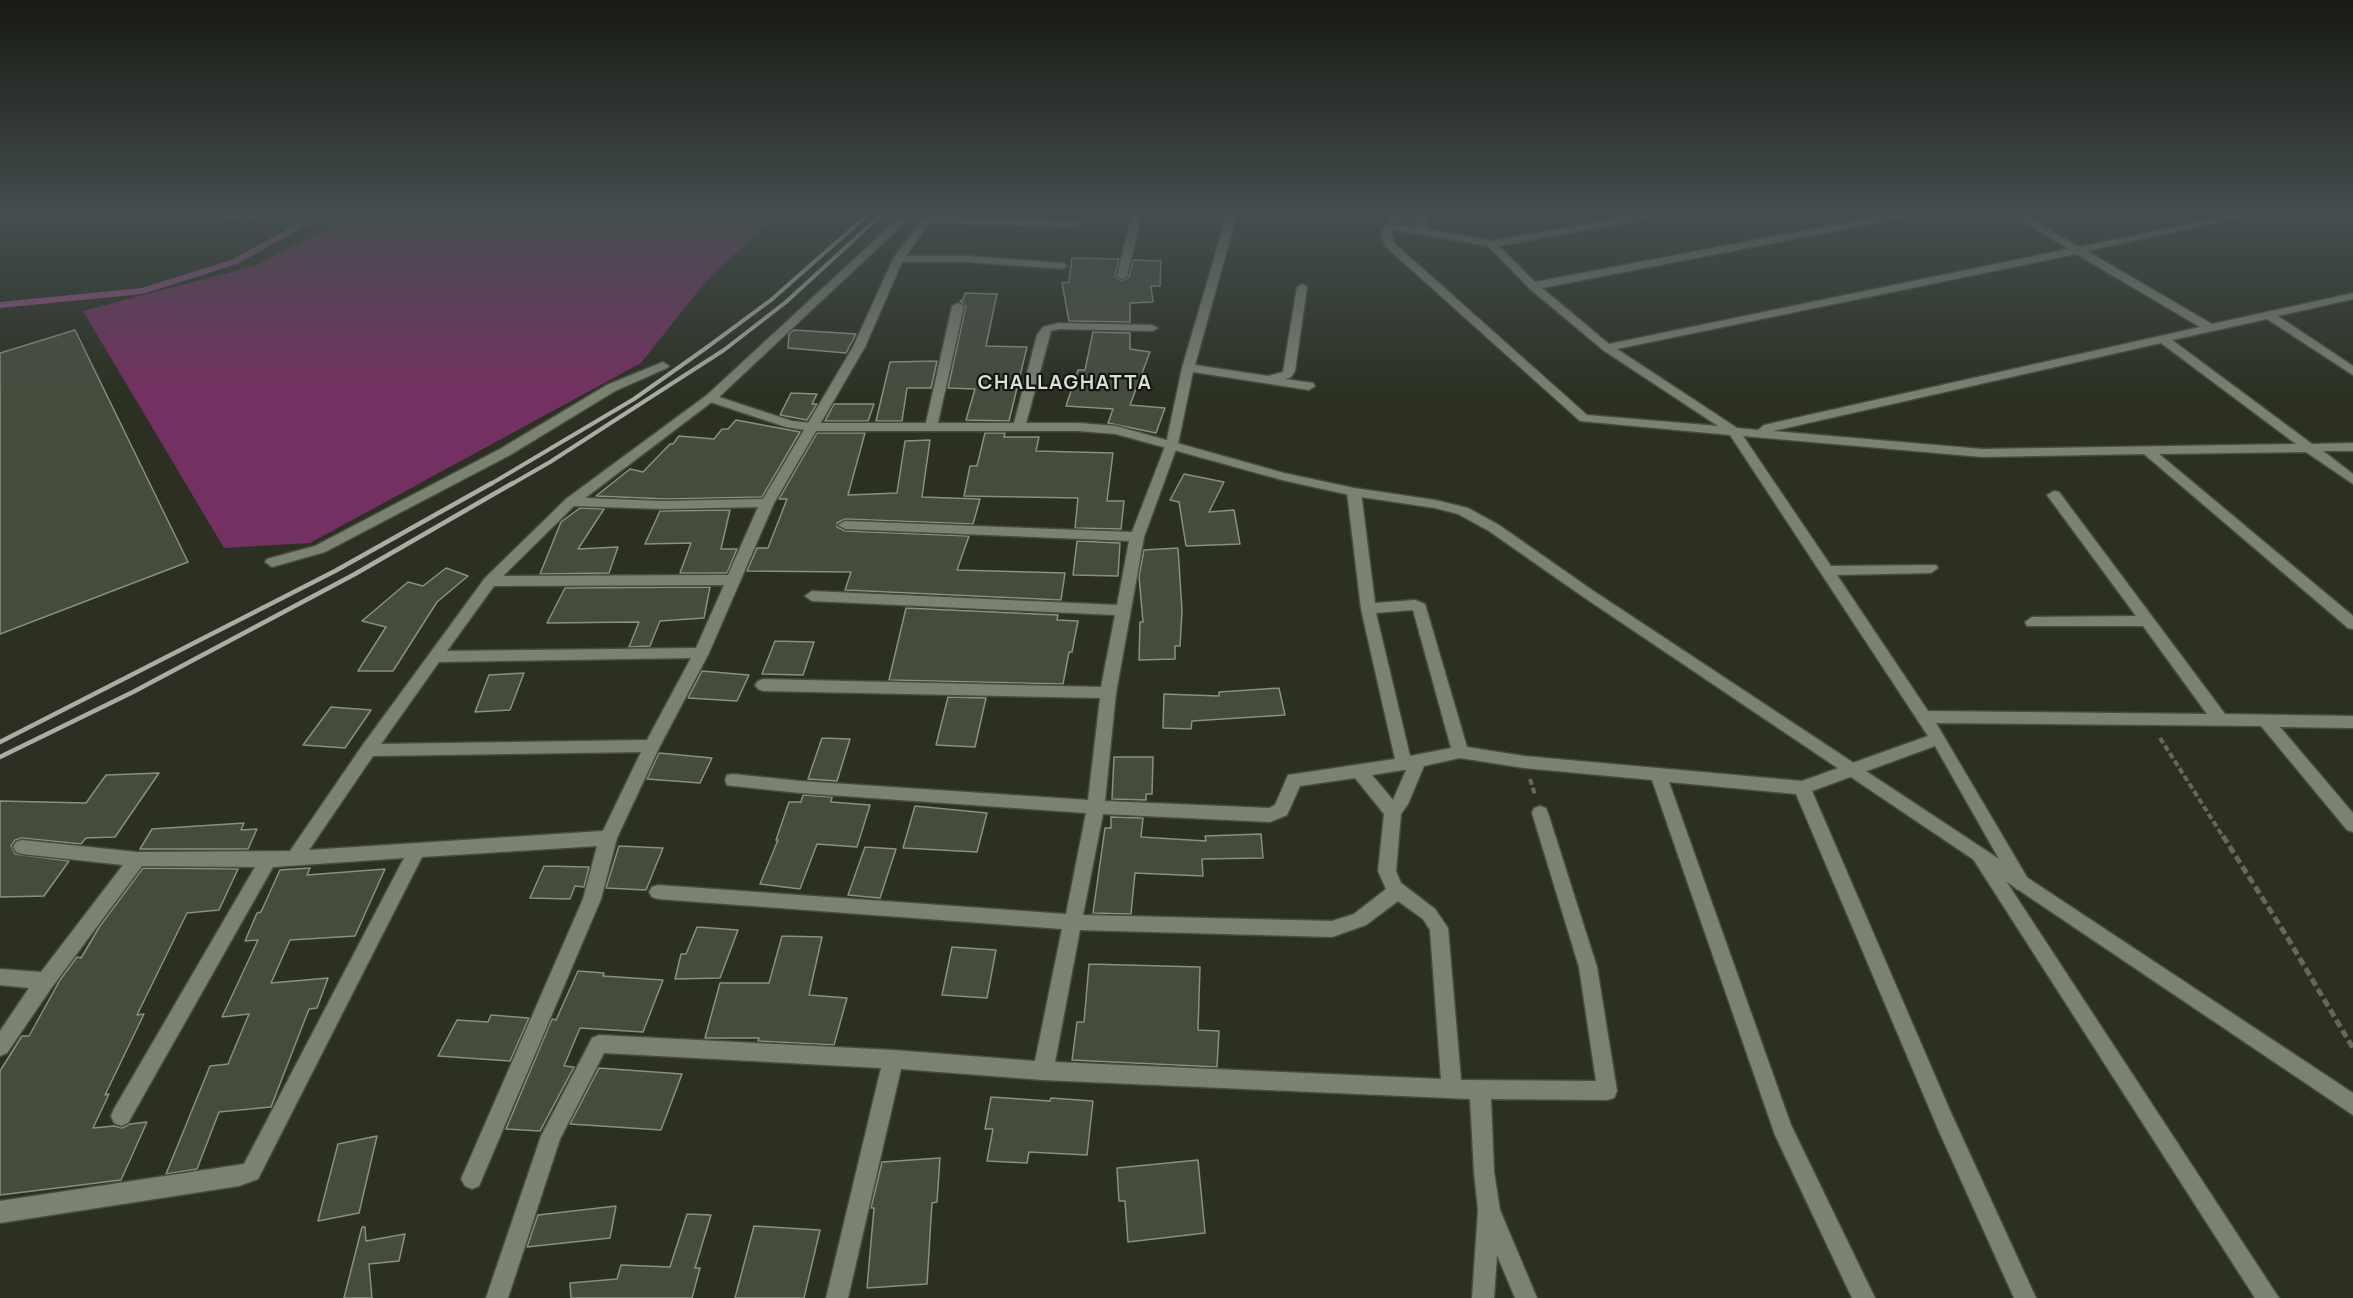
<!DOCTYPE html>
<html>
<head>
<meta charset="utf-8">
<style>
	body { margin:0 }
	canvas { display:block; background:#2b3022 }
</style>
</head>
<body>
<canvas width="2353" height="1298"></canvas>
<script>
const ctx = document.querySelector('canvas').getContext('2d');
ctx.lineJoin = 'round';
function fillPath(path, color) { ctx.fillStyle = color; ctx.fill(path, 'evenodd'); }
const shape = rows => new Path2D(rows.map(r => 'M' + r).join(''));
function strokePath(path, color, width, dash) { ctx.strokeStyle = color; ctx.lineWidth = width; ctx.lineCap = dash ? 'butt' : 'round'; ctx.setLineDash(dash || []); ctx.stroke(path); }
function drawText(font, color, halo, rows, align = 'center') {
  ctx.font = font + ' Manrope,sans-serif'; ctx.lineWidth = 4.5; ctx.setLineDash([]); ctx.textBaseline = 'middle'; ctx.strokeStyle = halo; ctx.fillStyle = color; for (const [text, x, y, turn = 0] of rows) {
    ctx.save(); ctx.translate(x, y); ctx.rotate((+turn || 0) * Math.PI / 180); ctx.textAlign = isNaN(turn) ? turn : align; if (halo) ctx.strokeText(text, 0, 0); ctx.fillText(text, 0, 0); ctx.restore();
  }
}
fillPath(shape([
	[354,214,775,214,702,286,641,363,310,543,224,548,83,311,254,266]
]), '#743062');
strokePath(shape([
	[0,305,142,291,234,262,321,214]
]), '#974d83', 6);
const building = shape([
	[1072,258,1119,259,1115,277,1121,281,1129,277,1133,260,1161,261,1160,286,1151,286,1153,302,1130,303,1130,322,1069,321,1062,283,1069,282,1072,258],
	[965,293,997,294,986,346,1027,347,1009,421,966,420,975,389,948,388,966,306,960,301,963,300,965,293],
	[75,330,188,562,0,634,0,353,75,330],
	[794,330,856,334,846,353,788,348,789,334,794,330],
	[1093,332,1130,333,1130,349,1150,352,1130,405,1165,408,1156,433,1108,423,1113,409,1066,406,1078,370,1085,370,1093,332],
	[937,361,931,388,907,388,902,421,876,421,890,362,937,361],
	[791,393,817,394,812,404,817,404,807,420,780,415,791,393],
	[834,404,874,404,868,421,825,421,834,404],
	[736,420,800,432,762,497,666,499,596,496,630,469,643,472,670,444,673,444,679,436,714,439,722,429,728,429,736,420],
	[817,433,865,433,848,495,897,493,905,441,930,440,922,497,980,499,973,524,845,519,837,523,837,527,845,531,969,536,957,570,1065,573,1061,600,845,590,851,572,747,571,757,548,768,548,787,499,779,499,817,433],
	[985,433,1005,433,1004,437,1039,437,1036,451,1113,453,1107,501,1124,501,1121,529,1075,528,1078,498,964,496,970,466,977,466,985,433],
	[1184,474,1224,482,1209,512,1234,510,1240,544,1186,546,1179,502,1170,500,1184,474],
	[580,508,604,509,578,549,618,547,609,573,540,574,561,522,580,508],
	[730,510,721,549,737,549,727,573,680,573,691,543,645,544,660,511,730,510],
	[1077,541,1120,543,1118,576,1073,575,1077,541],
	[1178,548,1182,611,1180,646,1175,646,1175,659,1139,660,1140,622,1143,622,1139,576,1144,550,1178,548],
	[446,568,468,576,437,602,393,671,358,671,386,627,362,621,408,582,423,586,446,568],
	[710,587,704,618,660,621,650,646,629,647,639,622,547,623,565,588,710,587],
	[906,608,1058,615,1057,620,1078,621,1072,652,1069,652,1063,684,889,680,906,608],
	[775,641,814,642,803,675,762,674,775,641],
	[702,671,749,675,737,701,688,698,702,671],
	[524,673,510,710,475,712,489,675,524,673],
	[1279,688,1285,715,1192,721,1191,729,1163,728,1164,694,1219,696,1219,692,1279,688],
	[948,697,986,698,975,747,936,745,948,697],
	[331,707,371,710,345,748,303,745,331,707],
	[822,738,850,739,837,781,808,779,822,738],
	[659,753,712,758,700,783,647,779,659,753],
	[1114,757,1153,757,1152,794,1146,794,1146,800,1112,799,1114,757],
	[159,773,115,837,86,838,81,844,22,838,15,840,11,846,15,854,69,861,44,896,0,897,0,801,86,803,106,775,159,773],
	[803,795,832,797,831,802,870,805,857,847,817,844,800,889,760,884,778,840,776,840,789,802,801,802,803,795],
	[915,806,987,813,977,852,903,848,915,806],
	[1111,817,1143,818,1141,837,1206,841,1205,836,1261,834,1263,858,1202,859,1203,876,1135,873,1131,914,1093,913,1105,828,1111,828,1111,817],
	[244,823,241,830,257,829,248,849,140,849,152,829,244,823],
	[619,846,663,848,646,890,606,888,619,846],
	[865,847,896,849,880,898,848,895,865,847],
	[544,866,589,867,584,887,575,886,570,899,530,898,544,866],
	[143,868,238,869,219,910,187,913,137,1015,144,1014,105,1095,109,1094,93,1128,114,1126,122,1128,130,1124,147,1122,121,1180,0,1195,0,1071,22,1036,29,1036,60,980,77,957,81,958,100,926,143,868],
	[310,868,307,875,385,869,355,936,290,940,271,983,328,978,317,1008,309,1009,271,1107,219,1112,197,1169,166,1174,210,1066,228,1064,249,1014,222,1017,258,940,245,941,257,913,261,912,280,870,310,868],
	[697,927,738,930,720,978,675,979,681,954,686,954,697,927],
	[782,936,822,937,809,995,847,998,834,1045,758,1041,759,1038,705,1038,720,983,769,983,782,936],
	[952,947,996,950,987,998,942,995,952,947],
	[1089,964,1200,967,1198,1030,1219,1031,1217,1067,1072,1060,1077,1022,1084,1022,1089,964],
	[578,971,604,973,603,976,663,980,643,1032,580,1028,564,1066,574,1067,540,1131,506,1129,552,1019,556,1020,578,971],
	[491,1015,529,1018,510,1061,438,1056,457,1020,488,1022,491,1015],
	[599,1068,682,1074,661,1130,570,1124,599,1068],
	[991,1097,1050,1101,1051,1098,1093,1101,1087,1155,1029,1152,1027,1163,987,1161,993,1129,985,1129,991,1097],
	[377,1136,359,1213,318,1221,338,1144,377,1136],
	[940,1158,937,1202,932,1203,927,1284,867,1288,874,1208,871,1208,882,1162,940,1158],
	[1198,1160,1205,1233,1128,1242,1125,1201,1119,1201,1117,1168,1198,1160],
	[616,1206,610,1238,527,1247,538,1215,616,1206],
	[687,1214,711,1215,695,1268,700,1268,692,1298,571,1298,570,1283,617,1279,621,1265,670,1267,687,1214],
	[754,1226,820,1230,804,1298,735,1298,754,1226],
	[362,1227,365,1227,366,1241,405,1234,399,1261,369,1264,372,1298,344,1298,362,1227]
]);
fillPath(building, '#464c3d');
strokePath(building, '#89907f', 1.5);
const lane = shape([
	[205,214,245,215,267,214,245,221,210,217,205,214],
	[663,362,669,366,667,368,615,391,510,455,325,552,272,567,265,562,267,559,315,546,500,449,607,385,663,362]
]);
const street = shape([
	[926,214,936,214,934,217,1076,221,1081,224,1076,227,929,223,906,256,968,256,1063,263,1068,266,1063,269,968,262,902,262,865,347,774,503,709,653,660,746,617,838,601,899,479,1186,472,1189,465,1186,461,1179,583,899,597,846,422,857,258,1179,239,1186,0,1223,0,1201,244,1164,404,858,273,867,128,1123,121,1126,114,1123,111,1116,114,1109,255,867,142,866,52,987,7,1053,0,1056,0,1031,29,988,0,985,0,969,41,972,123,865,22,854,16,852,13,847,16,842,22,840,137,852,290,851,362,746,485,578,566,499,707,395,711,394,717,398,585,498,662,501,763,499,853,347,893,259,926,214],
	[574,506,662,509,758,507,728,575,503,576,574,506],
	[724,585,696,648,447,651,494,586,724,585],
	[691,658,647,740,381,744,439,662,691,658],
	[641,752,603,831,309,850,373,756,641,752],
	[1132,214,1142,214,1127,276,1122,279,1117,276,1132,214],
	[1227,214,1237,214,1195,365,1268,376,1283,372,1297,287,1302,284,1307,287,1295,371,1291,377,1285,379,1313,383,1315,386,1309,390,1193,372,1178,444,1144,537,1116,693,1105,801,1269,808,1275,805,1288,775,1395,759,1361,609,1347,492,1354,488,1361,492,1375,603,1415,600,1425,604,1467,747,1524,756,1802,781,1928,736,1730,435,1580,421,1385,246,1381,233,1394,214,1404,214,1397,225,1418,227,1417,214,1427,214,1429,229,1491,241,1640,214,1663,214,1658,217,1499,246,1535,282,1890,214,1912,214,1907,217,1542,288,1609,344,2068,249,2011,214,2023,214,2079,247,2236,214,2256,214,2087,251,2212,324,2353,293,2353,299,2278,316,2353,366,2353,375,2267,319,2172,340,2312,444,2353,443,2353,451,2323,451,2353,474,2353,484,2306,452,2159,454,2353,616,2353,629,2348,628,2144,454,1982,457,1743,436,1831,566,1936,565,1938,568,1931,573,1837,575,1928,711,2207,714,2143,626,2027,626,2025,622,2032,617,2136,616,2047,495,2054,491,2059,492,2225,714,2353,716,2353,728,2280,727,2353,813,2353,832,2347,830,2261,726,1936,723,2028,879,2031,884,2028,889,2022,891,2016,889,1935,746,1812,791,1952,1115,2036,1298,2014,1298,1938,1129,1796,794,1669,782,1791,1125,1875,1298,1852,1298,1775,1135,1652,780,1524,768,1460,758,1424,766,1408,804,1401,814,1396,871,1401,883,1435,909,1448,928,1461,1080,1596,1081,1579,967,1532,813,1534,808,1540,806,1546,808,1548,813,1597,967,1617,1091,1614,1098,1607,1100,1491,1099,1494,1172,1500,1210,1537,1298,1515,1298,1497,1255,1494,1298,1472,1298,1478,1210,1474,1172,1470,1099,1043,1080,901,1069,848,1298,826,1298,881,1068,604,1053,560,1139,508,1298,486,1298,541,1136,592,1038,599,1035,893,1050,1035,1061,1062,929,658,899,652,897,649,892,652,887,658,885,1066,914,1086,813,800,793,733,786,727,785,725,780,727,775,733,774,800,781,1088,800,1100,698,763,691,758,689,755,685,758,681,763,679,1101,687,1115,615,812,601,805,596,812,591,1117,605,1129,541,845,529,838,525,845,521,1132,532,1166,444,1182,368,1227,214],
	[1393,230,1488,246,1529,288,1603,350,1718,426,1587,415,1394,243,1391,233,1393,230],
	[2076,254,2200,327,1764,425,1758,430,1737,428,1617,349,2076,254],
	[2161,343,2296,444,1982,449,1773,431,2161,343],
	[1413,610,1451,748,1410,756,1376,613,1413,610],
	[1404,770,1406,770,1393,800,1372,775,1404,770],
	[1355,778,1384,814,1378,871,1386,889,1354,914,1332,921,1083,915,1103,814,1270,822,1287,815,1300,786,1355,778],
	[1398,901,1423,919,1430,930,1441,1079,1055,1062,1080,930,1332,937,1366,925,1398,901],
	[958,303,964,306,937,427,931,431,925,427,952,306,958,303],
	[1059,323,1152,325,1158,328,1152,331,1059,329,1051,331,1025,427,1023,430,1015,430,1013,427,1037,335,1043,327,1059,323],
	[1981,850,1987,852,2279,1298,2255,1298,1975,862,1972,857,1975,852,1981,850]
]);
const secondary = shape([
	[903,214,914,214,719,397,792,421,811,423,1078,423,1116,426,1284,473,1354,488,1435,500,1468,508,1499,525,1592,590,2353,1093,2353,1115,1582,596,1489,531,1458,514,1435,508,1354,496,1282,480,1116,434,1078,431,811,431,786,427,707,401,707,395,903,214]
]);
strokePath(lane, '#474c40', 3);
strokePath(street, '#474c40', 3);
strokePath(secondary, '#474c40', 3);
strokePath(shape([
	[2160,738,2224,838],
	[1530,779,1535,795]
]), '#65695d', 4, [6, 3]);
strokePath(shape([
	[2223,836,2284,932,2353,1048]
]), '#65695d', 5, [8, 4]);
fillPath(lane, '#7c8272');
fillPath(street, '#7c8272');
fillPath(secondary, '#7c8272');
strokePath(shape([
	[489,485,634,399,706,348,771,300,864,218],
	[510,485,550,462,724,350,786,302,882,214]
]), '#aaada3', 4);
strokePath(shape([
	[0,742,335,571,492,483],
	[0,757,133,692,355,574,513,483]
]), '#aaada3', 4.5);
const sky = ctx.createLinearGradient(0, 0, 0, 396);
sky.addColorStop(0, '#181a13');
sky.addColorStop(0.54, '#444e4f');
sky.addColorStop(1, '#444e4f00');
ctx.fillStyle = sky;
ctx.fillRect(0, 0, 2353, 396);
ctx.letterSpacing = '1.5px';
drawText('bold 20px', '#dcdfd6', '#141710', [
	["CHALLAGHATTA",1065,383]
]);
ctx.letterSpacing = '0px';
</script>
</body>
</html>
